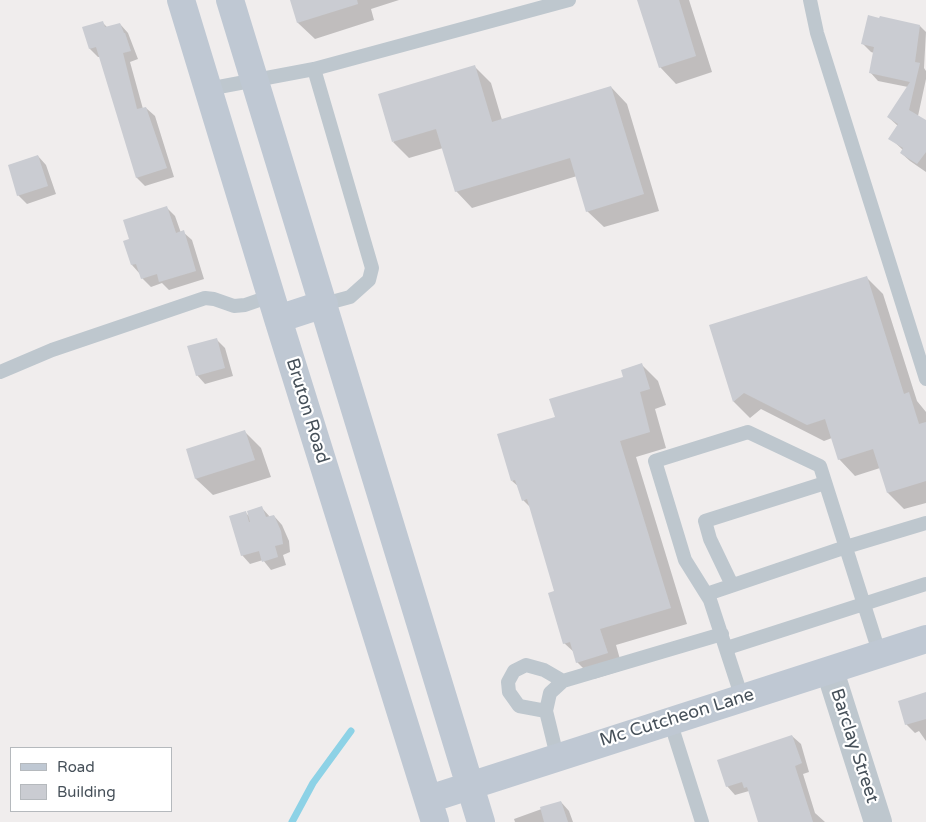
<!DOCTYPE html>
<html>
<head>
<meta charset="utf-8">
<style>
	body { margin:0 }
	#map { position:relative; width:926px; height:822px; overflow:hidden; background:#f0eded; font-family:"Varela Round",sans-serif }
	canvas { display:block }
	.legend { position:absolute; left:10px; top:747px; width:162px; height:65px; box-sizing:border-box; background:#fff; border:1px solid #b5b9bd; margin:0; padding:6px 9px; list-style:none; font-size:15px; color:#465059 }
	.legend li { display:flex; align-items:center; gap:10px; height:25px }
	.legend b { width:25px; border:1px solid #b5b9bd }
</style>
</head>
<body>
<div id="map">
<canvas width="926" height="822"></canvas>
<ul class="legend">
<li><b style="height:6px;background:#bfc8d3"></b>Road</li>
<li><b style="height:14px;background:#caccd2"></b>Building</li>
</ul>
</div>
<script>
const ctx = document.querySelector('canvas').getContext('2d');
ctx.lineJoin = 'round';
function fillPath(path, color) { ctx.fillStyle = color; ctx.fill(path, 'evenodd'); }
const shape = rows => new Path2D(rows.map(r => 'M' + r).join(''));
function strokePath(path, color, width, dash) { ctx.strokeStyle = color; ctx.lineWidth = width; ctx.lineCap = dash ? 'butt' : 'round'; ctx.setLineDash(dash || []); ctx.stroke(path); }
function drawText(font, color, halo, rows, align = 'center') {
  ctx.font = font + ' "Varela Round",sans-serif'; ctx.lineWidth = 4.5; ctx.setLineDash([]); ctx.textBaseline = 'middle'; ctx.strokeStyle = halo; ctx.fillStyle = color; for (const [text, x, y, turn = 0] of rows) {
    ctx.save(); ctx.translate(x, y); ctx.rotate((+turn || 0) * Math.PI / 180); ctx.textAlign = isNaN(turn) ? turn : align; if (halo) ctx.strokeText(text, 0, 0); ctx.fillText(text, 0, 0); ctx.restore();
  }
}
fillPath(shape([
	[291,0,399,0,371,9,374,20,315,39,298,23],
	[639,0,689,0,712,72,676,84,660,67],
	[102,22,108,28,120,24,128,33,138,59,130,62,143,109,146,108,155,116,174,177,145,186,137,178,100,57,98,57,90,49,84,28],
	[920,26,926,32,924,68,926,71,926,79,918,116,926,121,926,172,910,161,901,153,903,150,890,138,898,126,888,117,908,87,878,81,870,72,874,53,871,52,863,44],
	[474,66,491,83,502,120,611,87,627,104,659,211,604,227,587,211,577,176,472,208,456,191,443,148,409,158,393,142],
	[38,156,46,165,56,194,27,204,18,195],
	[167,208,175,216,181,233,183,232,192,240,204,279,169,290,162,283,151,287,142,278,140,274,132,265,130,240],
	[866,277,883,294,917,401,926,412,926,503,904,509,888,493,880,468,855,476,839,459,832,438,824,441,761,409,750,418,734,402,711,326],
	[216,339,225,348,233,376,205,384,197,375],
	[642,365,658,381,666,405,655,409,666,448,636,457,687,624,616,645,623,670,594,679,577,662,575,653,564,643,556,592,531,508,523,500,519,487,512,481,556,417,624,378],
	[245,432,261,448,271,477,213,495,196,479,188,450],
	[262,508,270,517,274,516,282,525,289,541,290,552,283,555,286,565,271,570,263,560,250,564,242,555,245,512,250,517],
	[926,693,926,741,919,731,915,733,906,724],
	[792,736,801,744,809,772,803,774,815,813,825,822,760,822,749,791,735,795,727,786],
	[561,802,569,811,573,822,515,822,514,819]
]), '#0003');
strokePath(shape([
	[292,822,313,783,351,731]
]), '#8dd2e6', 7);
fillPath(shape([
	[290,0,357,0,358,4,297,23],
	[637,0,679,0,696,56,659,68],
	[868,15,879,18,880,16,920,25,915,62,920,63,909,110,926,120,926,152,917,164,900,153,903,148,888,139,898,124,887,117,910,82,869,73,874,47,861,44],
	[103,21,105,27,120,23,124,33,125,33,131,51,123,53,137,109,146,107,167,168,136,178,96,47,89,49,82,27],
	[475,65,492,122,611,86,644,194,586,212,570,158,455,192,436,129,392,142,378,94],
	[38,155,48,186,17,196,8,165],
	[167,206,176,233,184,230,196,271,159,282,157,274,141,279,136,264,131,265,123,241,129,239,123,220],
	[867,276,904,394,909,392,919,424,926,422,926,481,887,493,873,449,838,460,825,419,807,425,744,393,733,402,709,325],
	[217,338,225,368,196,376,187,346],
	[642,363,650,389,640,392,650,432,620,441,671,608,600,629,608,653,576,663,570,642,563,644,548,593,554,591,527,499,522,501,515,480,511,481,497,434,555,417,549,399,623,377,621,370],
	[245,430,255,460,195,479,186,449],
	[262,506,266,517,274,515,281,531,283,544,275,546,278,557,262,562,259,551,241,556,229,516,246,511,249,522,250,522,247,511],
	[926,692,926,719,905,725,898,701],
	[792,735,802,763,795,766,813,822,758,822,747,787,744,788,742,782,726,787,717,760],
	[561,801,568,822,544,822,540,807]
]), '#caccd2');
strokePath(shape([
	[810,0,817,33,926,379],
	[314,69,372,268,369,280,350,297,324,304],
	[208,89,314,69,569,0],
	[0,372,52,350,205,298,214,299,234,306,245,305,271,296],
	[732,585,710,539,705,521,825,483],
	[707,594,846,547,926,523],
	[727,648,926,584],
	[742,698,710,600,685,560,655,461,748,432,820,466,880,655],
	[546,711,519,706,509,692,508,682,514,671,526,665,544,670,563,681],
	[670,721,702,822],
	[557,756,546,711,550,693,563,681,722,634]
]), '#bec7ce', 14);
strokePath(shape([
	[830,671,878,822]
]), '#bec7ce', 28);
strokePath(shape([
	[181,0,278,319,435,822],
	[230,0,481,822],
	[278,319,324,304],
	[429,799,926,639]
]), '#bfc8d3', 28);
drawText('18px', '#465059', '#fff', [
	["Bruton Road",307,411,73],
	["Mc Cutcheon Lane",677,718,-17],
	["Barclay Street",854,746,72]
]);
</script>
</body>
</html>
